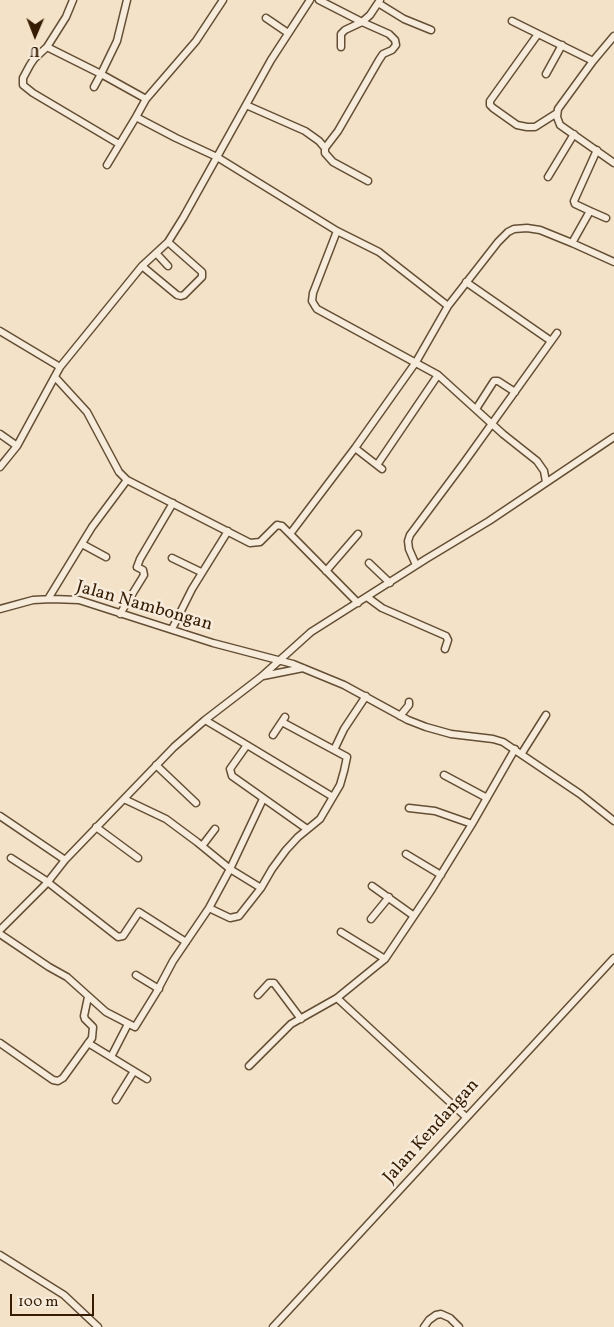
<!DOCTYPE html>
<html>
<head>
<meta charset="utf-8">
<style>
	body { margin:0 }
	#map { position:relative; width:614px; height:1327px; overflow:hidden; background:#f3e2c8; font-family:Vollkorn,serif }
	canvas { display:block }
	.north { position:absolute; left:10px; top:10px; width:50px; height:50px; -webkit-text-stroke:4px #f7ecdb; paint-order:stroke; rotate:181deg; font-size:14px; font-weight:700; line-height:20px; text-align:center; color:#351c02 }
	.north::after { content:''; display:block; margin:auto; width:18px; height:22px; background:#351c02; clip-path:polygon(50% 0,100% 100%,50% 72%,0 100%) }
	.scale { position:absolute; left:10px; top:1294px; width:84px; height:22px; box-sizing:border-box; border:2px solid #351c02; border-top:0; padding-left:6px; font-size:15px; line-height:18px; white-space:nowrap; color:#351c02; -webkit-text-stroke:4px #f7ecdb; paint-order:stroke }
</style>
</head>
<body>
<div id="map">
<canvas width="614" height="1327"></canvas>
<div class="north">U</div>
<div class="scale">100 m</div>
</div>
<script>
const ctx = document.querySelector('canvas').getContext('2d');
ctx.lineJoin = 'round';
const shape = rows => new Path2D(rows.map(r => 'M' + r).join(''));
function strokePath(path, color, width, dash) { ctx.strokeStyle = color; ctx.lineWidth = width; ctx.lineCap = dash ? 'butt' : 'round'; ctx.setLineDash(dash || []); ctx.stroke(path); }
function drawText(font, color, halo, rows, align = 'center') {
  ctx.font = font + ' Vollkorn,serif'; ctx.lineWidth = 5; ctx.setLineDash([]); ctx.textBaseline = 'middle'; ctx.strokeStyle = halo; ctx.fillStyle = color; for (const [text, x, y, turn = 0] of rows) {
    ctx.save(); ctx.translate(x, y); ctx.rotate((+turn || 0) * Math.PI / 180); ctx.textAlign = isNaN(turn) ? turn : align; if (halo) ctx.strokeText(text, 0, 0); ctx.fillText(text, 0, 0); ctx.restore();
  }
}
const minor = shape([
	[73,0,66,17,47,47,101,74,117,41,127,0],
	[319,0,362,22,345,30,341,34,341,47],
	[378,3,404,19,431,30],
	[266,18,288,33],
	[512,21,593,61],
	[538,34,490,101,490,105,493,108,517,125,527,127,535,127,557,113],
	[614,36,593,61,558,109,557,117,560,125,614,163],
	[47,47,34,59,30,65,23,78,23,85,33,93,119,144],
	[546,74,562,45],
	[94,87,101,74,146,99],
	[246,105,305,131,319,141,325,148,338,131,379,60,383,54,392,50,396,45,395,40,389,34,362,22,370,15,380,0],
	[136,117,176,138,217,157,337,231,313,293,312,301,315,306,317,309,438,375,503,434,537,461,544,471,546,482],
	[325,148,325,153,333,162,368,181],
	[107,165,136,117,146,99,196,41,223,0],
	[548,177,574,134],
	[590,211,606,218],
	[337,231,379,252,448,306],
	[572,243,590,211,575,204,574,201,597,150],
	[156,253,168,266],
	[142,266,177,295,181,296,184,295,202,277,202,272,168,242],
	[466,282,551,341],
	[0,331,60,367],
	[55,377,87,412,119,472,127,480,250,543,260,542,277,525,282,526,290,534],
	[476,409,494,381,498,381,515,392],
	[0,434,17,446],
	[355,448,382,469],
	[377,465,438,375],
	[0,467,17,446,60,367,142,266,168,242,183,218,271,60,310,0],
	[82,544,106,557],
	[172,558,201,572],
	[369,563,390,583],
	[416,565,409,549,408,541,410,535,463,464,557,333],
	[326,571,358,534],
	[367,597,382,608,446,636,448,640,445,649],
	[48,599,92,527,127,480],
	[358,603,290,534,355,448,416,362,448,306,498,242,508,232,514,229,527,228,540,230,572,243,614,262],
	[0,609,33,600,52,599,79,600,213,643,293,664,344,685,408,720,426,727,451,734,493,739,503,742,580,794,614,821],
	[120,614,144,575,143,570,137,567,140,559,173,503],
	[172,629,192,589,228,531],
	[263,676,303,668],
	[400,716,409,705,409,702],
	[205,720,247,745,230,769,232,776,307,829],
	[282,722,334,750],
	[273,735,285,717],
	[247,745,333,797],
	[522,753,546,715],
	[156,765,196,803],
	[444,775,487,798],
	[409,808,435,811,472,824],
	[0,816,65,860],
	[96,827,138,858],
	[202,846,215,829],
	[406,854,441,875],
	[11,858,45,880,118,937,123,936,139,912,186,942],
	[372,886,414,916],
	[261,888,230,869,263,799],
	[209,908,230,918,239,916,261,888,272,869,286,850,298,837,320,819,340,785,344,771,347,757,334,750,344,729,366,696],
	[371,919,389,897],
	[0,930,47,883,65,860,174,747,205,720,261,677,311,632,426,559,489,521,614,437],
	[341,932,385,959],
	[0,934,49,967,67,977,106,1012,135,1027,156,993,173,961,209,908,230,869,197,842,166,819,124,799],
	[136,975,159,989],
	[258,995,269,983,274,983,301,1019],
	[337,998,466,1117],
	[0,1043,53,1080,58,1081,63,1078,92,1038,93,1027,85,1019,84,1016,88,997],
	[88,1043,147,1079],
	[111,1057,128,1024],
	[249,1066,291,1024,337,998,385,959,432,889,472,824,515,749],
	[116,1100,134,1071],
	[0,1255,64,1295,98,1327],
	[273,1327,614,958],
	[424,1327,429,1320,436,1315,441,1314,450,1318,459,1327]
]);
strokePath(minor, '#644e34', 9);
strokePath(minor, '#f7ecdb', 6);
drawText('18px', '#351c02', '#f7ecdb', [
	["Jalan Nambongan",144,607,16],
	["Jalan Kendangan",432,1132,-48]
]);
</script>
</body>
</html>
